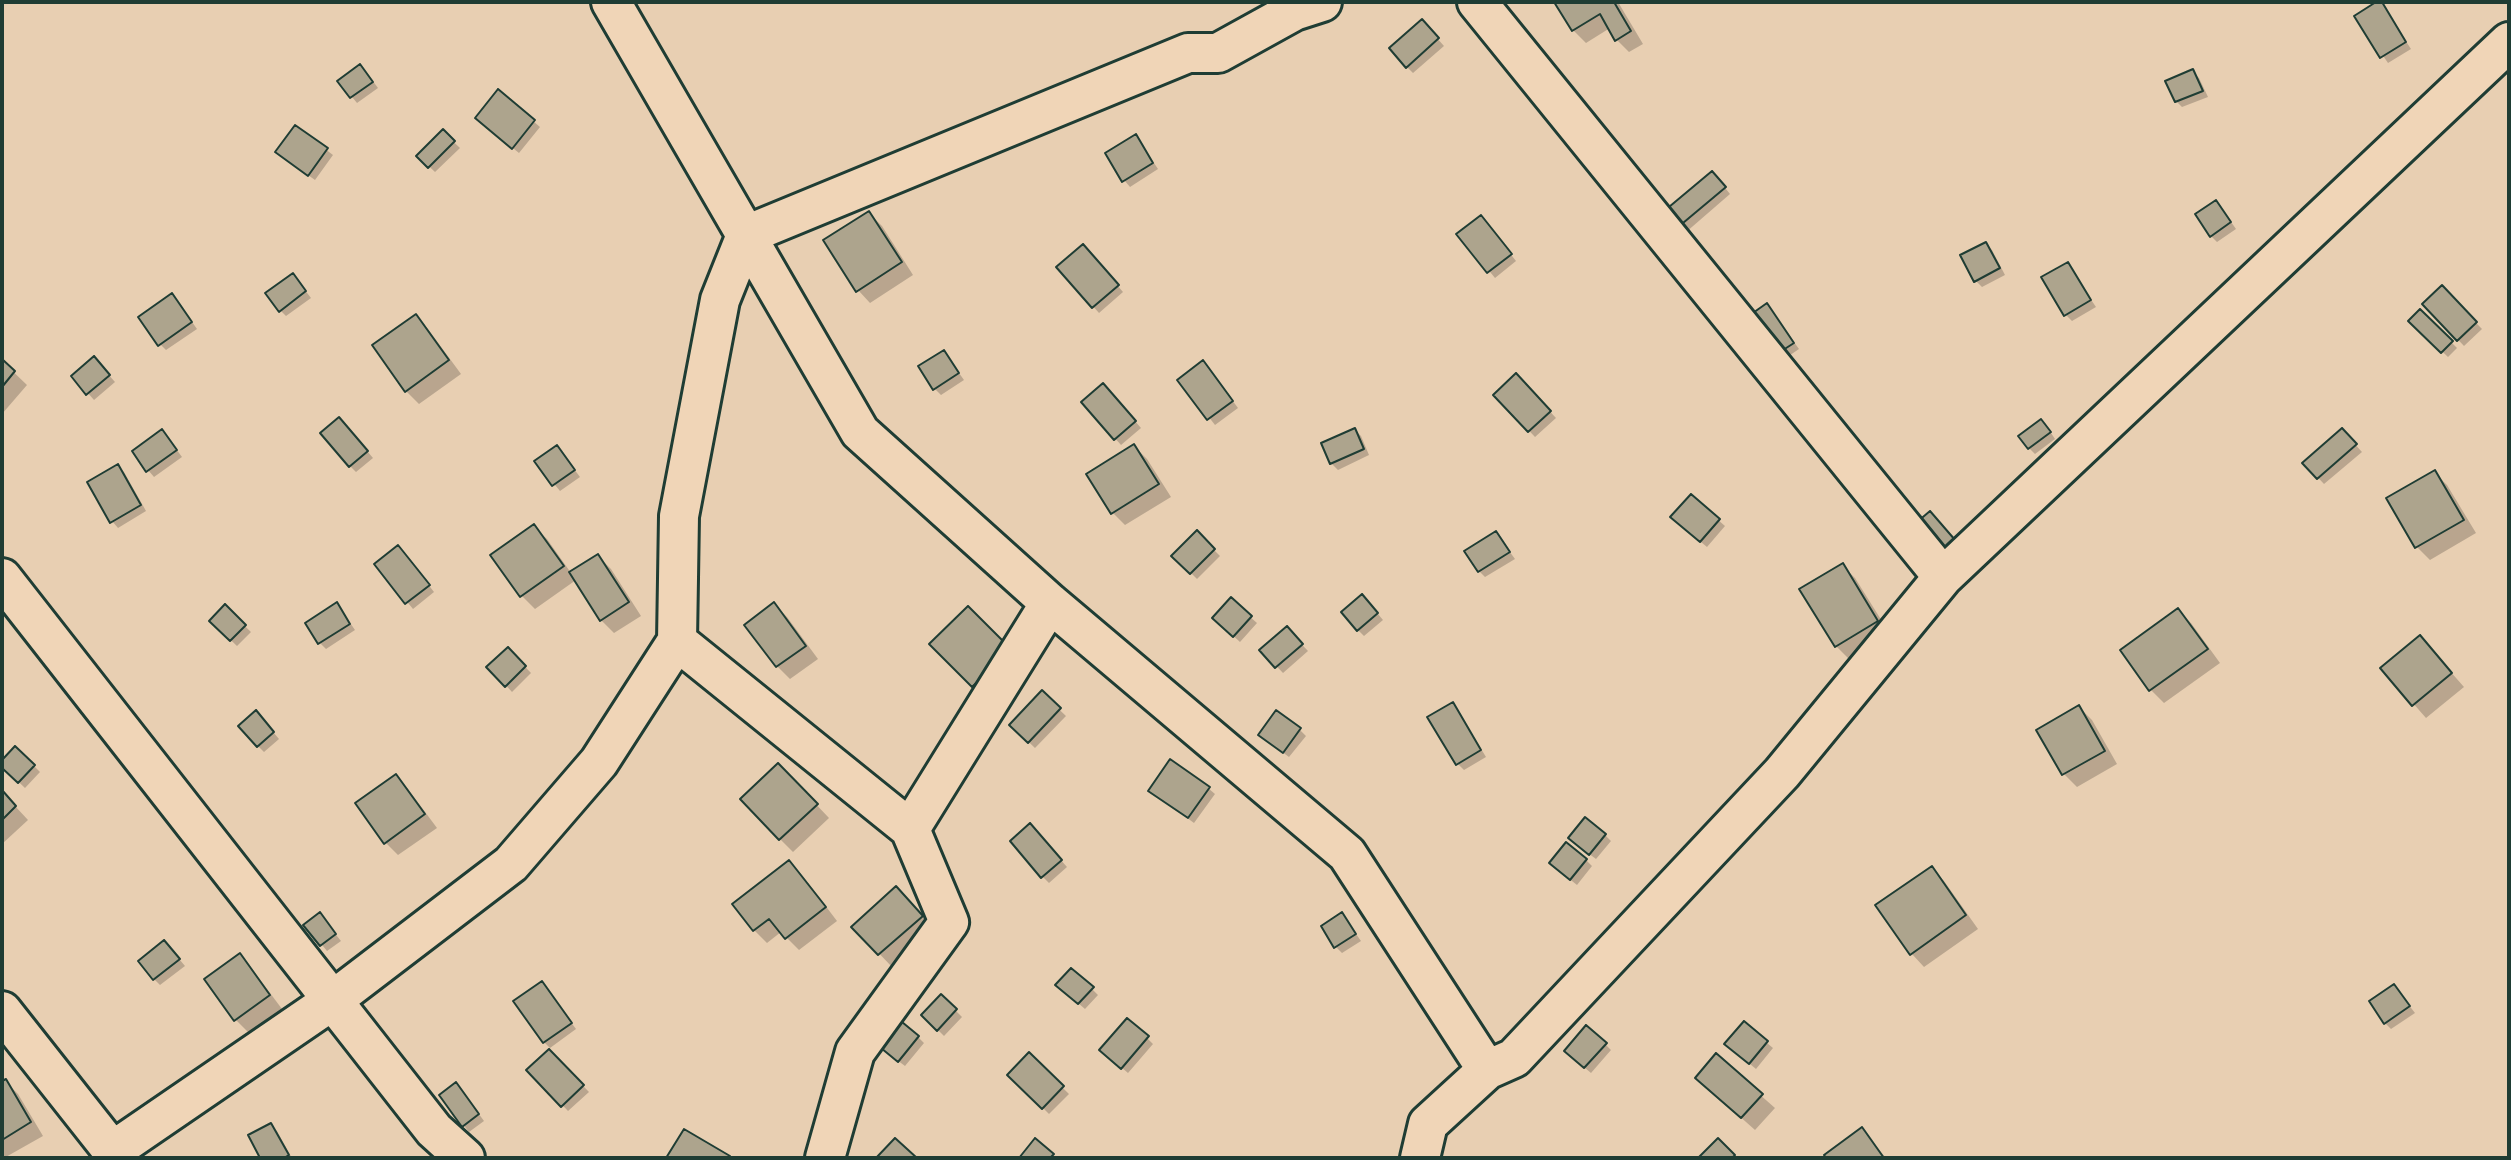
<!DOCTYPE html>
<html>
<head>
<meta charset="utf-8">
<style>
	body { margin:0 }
	#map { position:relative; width:2511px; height:1160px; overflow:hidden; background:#e8cfb2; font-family:Mynerve,sans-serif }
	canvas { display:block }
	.frame { position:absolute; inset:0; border:4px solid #1f3d34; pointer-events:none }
</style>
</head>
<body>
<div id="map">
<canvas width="2511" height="1160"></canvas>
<div class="frame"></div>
</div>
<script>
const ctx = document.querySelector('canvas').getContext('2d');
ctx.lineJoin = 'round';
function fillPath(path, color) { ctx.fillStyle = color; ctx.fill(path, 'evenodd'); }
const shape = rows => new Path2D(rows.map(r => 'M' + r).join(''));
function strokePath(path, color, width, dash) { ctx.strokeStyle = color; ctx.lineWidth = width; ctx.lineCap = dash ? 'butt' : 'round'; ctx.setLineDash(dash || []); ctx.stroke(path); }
fillPath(shape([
	[1556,2,1618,2,1643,44,1629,52,1616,39,1610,28,1586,43,1573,30],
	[2380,2,2411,49,2388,63,2356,16],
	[1428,28,1444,46,1413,73,1407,67],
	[366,72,378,88,357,103,339,81],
	[2193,72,2199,78,2208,97,2182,107,2176,101],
	[499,92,540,127,519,153,483,124],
	[296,127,333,155,315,180,284,158],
	[443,132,460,148,435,172,418,156],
	[1136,136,1158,169,1130,187,1124,180],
	[1718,179,1730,194,1685,233,1665,212],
	[2222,209,2236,229,2217,242,2211,236],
	[869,213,882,226,913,275,870,303,858,290],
	[1487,224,1516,261,1495,278,1459,234],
	[1986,244,1992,250,2005,275,1982,287,1976,281],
	[1089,252,1123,292,1099,313,1059,268],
	[2067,264,2096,307,2072,321,2066,315,2044,278],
	[298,281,311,298,286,316,280,310],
	[2442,288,2482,329,2464,346,2424,304],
	[178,302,197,329,166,350,160,344],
	[1767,305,1799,349,1777,364],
	[2420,311,2457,348,2448,357,2410,321],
	[416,316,428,329,461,374,419,404,406,391],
	[944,352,964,380,941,395,935,389],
	[2,361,27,385,2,414],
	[100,365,115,382,94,400,73,376],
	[1209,369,1238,408,1215,425,1180,380],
	[1516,375,1556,418,1535,437,1495,395],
	[1109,391,1141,428,1121,445,1083,402],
	[345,425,373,458,356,472,350,466],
	[2047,427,2055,439,2035,454,2029,448],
	[1355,430,1361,436,1369,455,1338,470,1331,463,1323,444],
	[2342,430,2362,452,2324,484,2304,463],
	[168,438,182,457,154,477,148,470],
	[1134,446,1147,459,1171,497,1125,525,1112,512],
	[562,453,580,477,560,491,536,462],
	[118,466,124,472,146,511,118,528,112,521],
	[2434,472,2447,485,2476,533,2430,560,2417,547],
	[1691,496,1725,526,1707,547,1678,523],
	[534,527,547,539,571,573,598,556,611,569,641,616,614,633,601,620,576,580,535,609,522,596,493,555],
	[1197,533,1220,556,1197,579,1174,556],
	[1496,533,1515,559,1485,577,1479,571],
	[404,553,434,592,413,609,376,564],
	[1842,565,1855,578,1890,634,1849,659,1836,646],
	[1231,600,1257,623,1240,642,1214,618],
	[1368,602,1383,620,1364,636,1358,630],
	[337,604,355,630,326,649,320,643],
	[774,604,787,617,818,659,790,679,777,666],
	[225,607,251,632,237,646,211,621],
	[2178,610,2191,623,2220,663,2164,703,2151,690,2122,651],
	[1287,629,1308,651,1283,673,1261,650],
	[2420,637,2464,687,2426,718,2383,669],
	[508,649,531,673,512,692,489,667],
	[1042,693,1066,716,1035,748,1011,725],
	[1452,705,1458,711,1486,757,1464,770,1458,764],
	[2079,707,2092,720,2117,764,2077,787,2064,774,2039,730],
	[262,719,279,739,264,752,258,746],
	[1300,730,1306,736,1289,757,1266,740],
	[16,748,40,772,25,788,2,766,2,763],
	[396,776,408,789,437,828,398,855,386,843],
	[791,778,829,818,793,852,780,839],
	[1208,788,1215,794,1194,823,1157,796],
	[2,792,28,820,2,844],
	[1036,832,1067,867,1049,883,1043,877],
	[1605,835,1611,841,1596,859,1576,844],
	[1586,860,1592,866,1577,885,1557,869],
	[789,862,802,875,837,921,799,950,781,932,767,943,754,930],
	[1932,868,1944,881,1978,929,1924,967,1912,954,1878,905],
	[909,902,934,930,892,967,854,927],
	[1342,914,1361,941,1342,953,1336,947],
	[325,921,341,941,327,951,306,925],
	[170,948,185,966,160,985,154,979],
	[239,956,252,969,282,1009,249,1033,236,1020],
	[542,983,576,1029,550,1048,544,1042],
	[2394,986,2415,1013,2391,1029,2385,1023],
	[1092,989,1098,995,1085,1009,1064,991],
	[941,996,962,1017,944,1036,923,1015],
	[1744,1024,1773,1048,1756,1069,1733,1050],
	[918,1037,924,1043,905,1066,889,1054],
	[1147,1038,1153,1044,1128,1073,1108,1056],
	[1605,1044,1611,1050,1591,1073,1572,1057],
	[549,1051,589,1092,568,1111,529,1070],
	[1029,1055,1069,1094,1049,1114,1010,1075],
	[1716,1056,1775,1108,1755,1130,1710,1090],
	[5,1081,18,1094,43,1136,4,1158,2,1156,2,1083],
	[462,1091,484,1121,469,1132,441,1096],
	[270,1125,277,1131,292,1158,262,1158,250,1136],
	[1862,1130,1886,1158,1829,1158,1826,1155]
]), '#0003');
const building = shape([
	[1554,2,1614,2,1631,31,1615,41,1600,14,1572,31,1554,2],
	[2376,2,2382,2,2406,42,2380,58,2354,16,2376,2],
	[1422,19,1439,38,1406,68,1389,48,1422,19],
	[360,64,373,82,350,98,337,81,360,64],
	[2193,69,2203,91,2175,102,2165,81,2193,69],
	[498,89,535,120,512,149,475,118,498,89],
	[295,125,328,148,308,176,275,152,295,125],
	[443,129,455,141,428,168,416,156,443,129],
	[1136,134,1153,163,1122,182,1105,153,1136,134],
	[1712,171,1726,187,1677,228,1663,212,1712,171],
	[2216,200,2231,222,2210,237,2195,214,2216,200],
	[869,211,902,262,856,292,823,240,869,211],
	[1481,215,1512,254,1487,273,1456,234,1481,215],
	[1986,242,2000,268,1974,282,1960,255,1986,242],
	[1083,244,1119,285,1092,308,1056,267,1083,244],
	[2068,262,2091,300,2064,316,2041,277,2068,262],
	[293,273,306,291,279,312,265,293,293,273],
	[2442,285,2477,322,2457,341,2422,304,2442,285],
	[172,293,192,322,158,346,138,317,172,293],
	[1767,303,1794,343,1769,359,1743,320,1767,303],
	[2420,309,2453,341,2441,353,2408,321,2420,309],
	[416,314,449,360,405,392,372,345,416,314],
	[944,350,959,373,933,390,918,366,944,350],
	[94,356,110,375,86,395,71,376,94,356],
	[2,359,15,371,2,387,2,359],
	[1203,360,1233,401,1207,420,1177,380,1203,360],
	[1516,373,1551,411,1528,432,1493,395,1516,373],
	[1103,383,1136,421,1114,440,1081,402,1103,383],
	[339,417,368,451,349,467,320,433,339,417],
	[2041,419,2051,432,2028,449,2018,436,2041,419],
	[1355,428,1364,449,1330,464,1321,443,1355,428],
	[2342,428,2357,444,2317,479,2302,463,2342,428],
	[162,429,177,450,146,472,132,451,162,429],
	[1134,444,1159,484,1111,514,1086,474,1134,444],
	[557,445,575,470,552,486,534,461,557,445],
	[118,464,141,505,110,523,87,482,118,464],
	[2435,470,2464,520,2415,548,2386,498,2435,470],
	[1691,494,1720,519,1700,542,1670,517,1691,494],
	[1930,511,1962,548,1941,565,1910,528,1930,511],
	[534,524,564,566,520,597,490,555,534,524],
	[1197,530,1215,549,1190,574,1171,556,1197,530],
	[1496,531,1510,552,1478,572,1464,551,1496,531],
	[398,545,430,585,405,604,374,564,398,545],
	[598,554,629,602,600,621,569,572,598,554],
	[1843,563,1878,621,1835,647,1799,589,1843,563],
	[1362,594,1378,613,1357,631,1341,612,1362,594],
	[1231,597,1252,616,1233,637,1212,618,1231,597],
	[337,602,350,624,318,644,305,623,337,602],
	[774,602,806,646,776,667,744,625,774,602],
	[225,604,246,625,230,641,209,621,225,604],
	[968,606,1011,649,972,687,929,644,968,606],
	[2178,608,2208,649,2149,691,2120,650,2178,608],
	[1287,626,1303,644,1275,668,1259,650,1287,626],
	[2420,635,2452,673,2412,706,2380,668,2420,635],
	[508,647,526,666,505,687,486,667,508,647],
	[1042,690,1061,708,1028,743,1009,725,1042,690],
	[1453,702,1481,750,1456,765,1427,717,1453,702],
	[2079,705,2105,751,2062,775,2036,730,2079,705],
	[256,710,274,732,257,747,238,726,256,710],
	[1276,710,1301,728,1283,753,1258,735,1276,710],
	[15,746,35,765,18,783,2,768,2,760,15,746],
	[1170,759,1210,787,1188,818,1148,791,1170,759],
	[778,763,818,804,779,840,740,799,778,763],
	[396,774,425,814,384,844,355,803,396,774],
	[2,790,16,806,2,820,2,790],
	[1585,817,1606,834,1589,855,1568,838,1585,817],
	[1030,823,1062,860,1041,878,1010,841,1030,823],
	[1566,842,1587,859,1570,880,1549,863,1566,842],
	[789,860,826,907,785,939,769,919,753,931,732,904,789,860],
	[1932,866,1966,915,1910,955,1875,905,1932,866],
	[896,886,923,916,878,955,851,927,896,886],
	[320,912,336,934,320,946,303,925,320,912],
	[1342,912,1356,934,1334,948,1321,926,1342,912],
	[164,940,180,959,153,980,138,961,164,940],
	[240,953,270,995,234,1021,204,979,240,953],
	[1071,968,1094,987,1078,1004,1055,985,1071,968],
	[542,981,572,1023,543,1043,513,1001,542,981],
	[2394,984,2410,1006,2384,1024,2369,1001,2394,984],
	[941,994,957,1009,937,1031,921,1015,941,994],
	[1127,1018,1149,1036,1121,1069,1099,1050,1127,1018],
	[1744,1021,1768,1041,1749,1064,1724,1044,1744,1021],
	[902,1022,919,1036,898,1062,881,1048,902,1022],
	[1586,1025,1607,1043,1584,1068,1564,1051,1586,1025],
	[549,1049,584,1085,561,1107,526,1070,549,1049],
	[1029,1052,1064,1086,1042,1109,1007,1075,1029,1052],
	[1716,1053,1763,1094,1741,1118,1695,1078,1716,1053],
	[6,1079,31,1122,2,1140,2,1081,6,1079],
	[456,1082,479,1114,462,1127,439,1095,456,1082],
	[271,1123,289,1155,284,1158,260,1158,248,1135,271,1123],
	[1862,1127,1884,1158,1826,1158,1824,1155,1862,1127],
	[684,1129,730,1156,729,1158,666,1158,684,1129],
	[895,1138,917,1158,876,1158,895,1138],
	[1035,1138,1054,1154,1050,1158,1019,1158,1035,1138],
	[1718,1138,1735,1155,1732,1158,1698,1158,1718,1138]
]);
fillPath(building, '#ada48d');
strokePath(building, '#1f3d34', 2);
const minor = shape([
	[611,2,860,432,1050,603,1347,854,1487,1070],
	[1477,2,1943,577],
	[2,578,434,1130,465,1158],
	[677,641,910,829,949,922,855,1052,825,1158],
	[910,829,1050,603],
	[2,1011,118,1158],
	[114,1150,333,1000,511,864,599,762,677,641,679,516,720,300,746,235,1188,53,1218,53,1294,11,1322,2],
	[1420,1158,1428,1124,1487,1070,1514,1058,1782,773,1943,577,2509,42]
]);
strokePath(minor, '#1f3d34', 44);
strokePath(minor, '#f0d5b7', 38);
</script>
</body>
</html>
